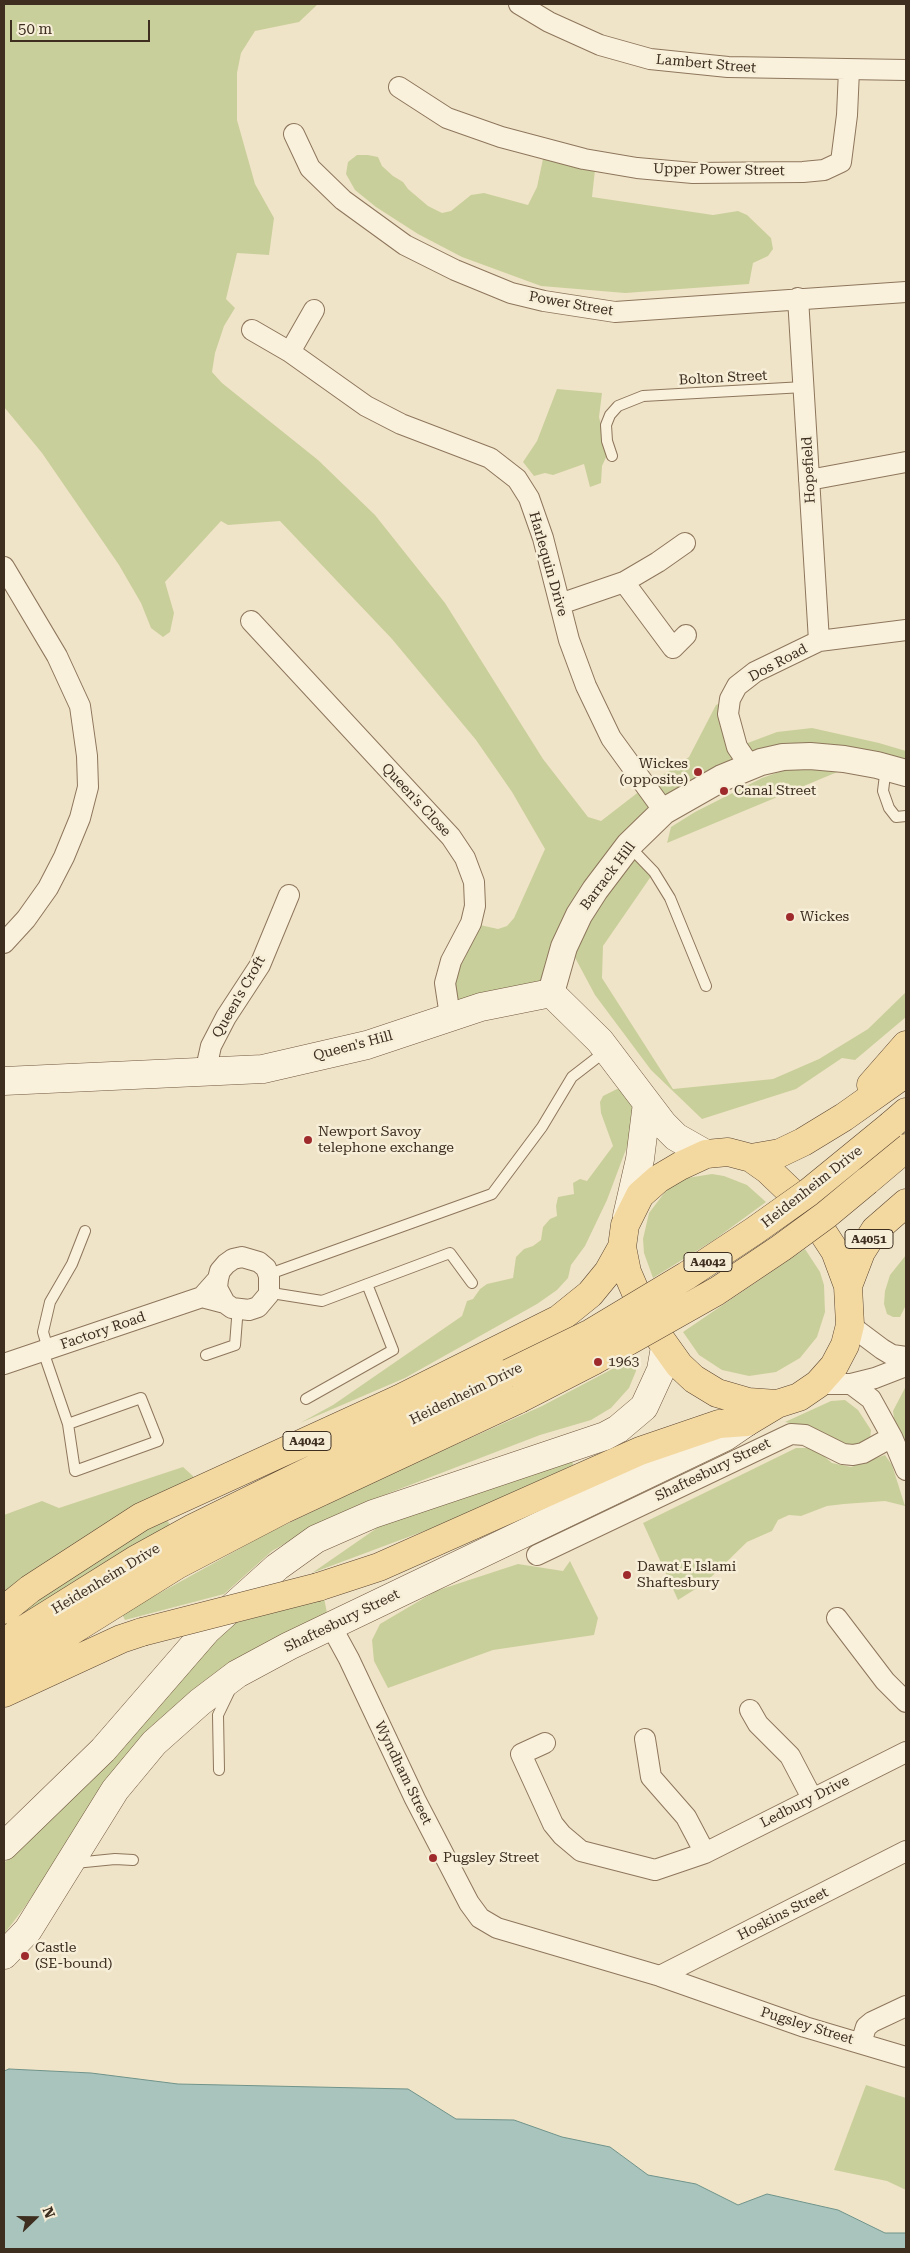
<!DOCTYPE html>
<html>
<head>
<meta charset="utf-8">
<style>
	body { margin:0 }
	#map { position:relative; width:910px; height:2253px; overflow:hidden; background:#f0e4c8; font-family:"Roboto Serif",serif }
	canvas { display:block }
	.frame { position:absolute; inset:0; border:5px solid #3d2e20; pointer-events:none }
	.north { position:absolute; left:10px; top:2193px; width:50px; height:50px; -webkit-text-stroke:4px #f7eed8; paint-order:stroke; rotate:68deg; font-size:14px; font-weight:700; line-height:20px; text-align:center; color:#3d2e20 }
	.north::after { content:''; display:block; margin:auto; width:18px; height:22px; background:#3d2e20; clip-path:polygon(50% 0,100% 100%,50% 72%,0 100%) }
	.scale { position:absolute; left:10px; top:20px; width:140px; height:22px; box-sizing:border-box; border:2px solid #3d2e20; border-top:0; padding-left:6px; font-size:15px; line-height:18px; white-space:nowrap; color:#3d2e20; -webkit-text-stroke:4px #f7eed8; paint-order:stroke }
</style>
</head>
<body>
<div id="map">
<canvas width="910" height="2253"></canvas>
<div class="frame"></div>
<div class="north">N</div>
<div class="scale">50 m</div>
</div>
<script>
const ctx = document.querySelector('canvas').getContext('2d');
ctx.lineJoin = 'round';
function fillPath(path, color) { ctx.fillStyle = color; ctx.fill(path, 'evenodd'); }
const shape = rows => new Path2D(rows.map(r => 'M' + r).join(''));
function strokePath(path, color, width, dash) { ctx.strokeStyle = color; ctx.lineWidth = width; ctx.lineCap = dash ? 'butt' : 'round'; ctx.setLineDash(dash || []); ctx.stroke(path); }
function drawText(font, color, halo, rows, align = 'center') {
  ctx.font = font + ' "Roboto Serif",serif'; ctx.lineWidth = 5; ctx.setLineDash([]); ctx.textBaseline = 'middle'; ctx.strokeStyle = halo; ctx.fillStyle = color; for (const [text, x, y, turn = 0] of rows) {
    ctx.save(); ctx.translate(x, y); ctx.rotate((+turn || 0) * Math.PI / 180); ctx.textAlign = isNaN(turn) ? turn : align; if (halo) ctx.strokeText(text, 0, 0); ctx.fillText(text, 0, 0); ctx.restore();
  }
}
fillPath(shape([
	[4,4,318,4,299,22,255,31,241,53,237,73,237,120,255,184,274,218,269,255,237,253,226,299,235,308,224,326,215,353,212,372,222,383,318,460,375,515,445,603,543,759,588,817,601,821,645,787,689,757,716,705,730,699,737,747,777,732,812,728,879,743,906,751,906,773,783,757,629,845,551,993,513,1001,446,1000,471,923,498,929,507,926,514,918,545,849,512,792,476,740,392,639,280,521,228,525,221,521,165,582,174,613,170,632,163,637,151,628,141,603,119,565,42,453,4,407],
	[538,148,595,170,592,197,713,215,738,211,747,215,771,238,773,249,768,256,753,263,749,284,625,293,541,286,462,257,418,234,376,207,355,190,346,174,348,162,357,155,368,155,378,157,382,166,393,176,403,182,408,189,428,206,442,213,451,211,471,195,484,193,528,205,537,187,543,159],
	[557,389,602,393,599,417,608,453,602,466,601,483,590,487,584,464,553,475,545,473,534,476,523,462,537,441],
	[799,765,847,768,667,843,671,827,695,812,762,778],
	[633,860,643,861,654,872,603,946,602,978,673,1089,773,1079,819,1059,868,1029,906,992,906,1017,855,1060,842,1058,796,1089,702,1119,651,1070,595,995,572,952,590,914],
	[617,1089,623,1090,636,1100,631,1136,607,1200,585,1246,571,1265,568,1278,557,1290,537,1304,405,1378,300,1423,333,1405,462,1316,467,1301,473,1299,480,1289,487,1284,513,1278,516,1257,524,1249,533,1246,541,1240,543,1227,550,1219,557,1216,556,1206,558,1197,574,1194,573,1183,580,1179,587,1181,613,1146,601,1113,600,1102,603,1096],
	[712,1174,724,1176,747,1185,766,1202,714,1240,653,1278,644,1253,643,1239,649,1213,665,1192,676,1184,687,1178],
	[805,1249,820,1272,824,1285,825,1312,817,1337,800,1358,776,1372,749,1376,722,1370,699,1355,683,1332],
	[906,1255,906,1305,900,1317,893,1317,887,1314,884,1304,885,1291,890,1275],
	[635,1357,636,1371,629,1388,611,1408,591,1420,540,1435,371,1500,322,1522,272,1551,224,1594,125,1620,122,1614,268,1533,406,1467,542,1406],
	[906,1386,906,1439,902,1440,896,1431,893,1411],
	[845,1400,858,1410,871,1430,870,1440,852,1449,825,1436,816,1429,785,1422,831,1401],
	[796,1448,807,1448,820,1453,832,1463,851,1467,885,1455,892,1465,905,1506,885,1501,844,1504,827,1506,801,1516,789,1515,778,1520,772,1531,747,1542,705,1583,678,1600,643,1523],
	[572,1457,573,1465,443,1524,312,1573,390,1519],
	[183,1467,193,1476,195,1484,4,1594,4,1515,42,1501,59,1508],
	[164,1516,171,1526,4,1625,4,1617],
	[570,1561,598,1618,594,1635,493,1650,388,1688,374,1661,372,1640,380,1624,436,1591,466,1581,518,1564,563,1571],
	[324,1598,327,1613,195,1689,153,1725,122,1763,24,1908,4,1934,4,1863,114,1758,225,1626],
	[866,2085,906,2098,906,2190,887,2181,834,2170]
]), '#c9cf9b');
const water = shape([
	[9,2069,91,2073,178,2084,408,2089,456,2119,514,2120,562,2137,610,2147,648,2175,696,2184,738,2205,767,2194,838,2210,885,2233,906,2233,906,2249,4,2249,4,2071,9,2069]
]);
fillPath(water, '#a9c4bc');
strokePath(water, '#6f938a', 1);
const service = shape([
	[612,456,607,441,606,425,610,415,618,406,643,396,804,387],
	[886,767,883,791,889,808,896,817,906,816],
	[629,846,654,872,670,898,706,986],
	[275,1272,492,1194,542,1127,572,1077,607,1050],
	[278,1294,322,1301,450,1253,472,1283],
	[48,1349,43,1332,50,1302,72,1264,85,1231],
	[43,1351,68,1424,75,1471,158,1441,141,1398,68,1424],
	[206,1355,235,1345,237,1319],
	[306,1399,393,1350,367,1284],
	[219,1770,218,1715,231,1688],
	[75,1863,115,1859,133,1860]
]);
const minor = shape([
	[519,4,549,22,600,45,650,59,728,67,906,70],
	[399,87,447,118,501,137,584,159,637,168,693,173,803,172,824,170,841,162,847,115,849,70],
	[294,134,310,168,343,200,405,245,455,270,511,293,544,301,615,312,906,292],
	[798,298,819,641],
	[252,330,290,352,366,406,401,424,490,458,517,479,529,498,543,538,569,640,586,686,611,738,664,811],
	[290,352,314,310],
	[809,480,906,462],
	[4,567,57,656,80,706,87,756,88,787,80,818,64,857,48,888,26,919,4,943],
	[624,582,673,648,686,635],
	[560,604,624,582,658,562,685,543],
	[251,621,451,837,465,858,474,882,475,906,471,923,451,961,445,983,450,1016],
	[750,766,737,747,728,714,730,699,737,686,755,672,819,641,906,630],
	[205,1073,211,1046,226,1017,260,965,289,895],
	[218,1279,217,1288,225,1303,232,1308,249,1310,258,1307,269,1294,269,1276,266,1268,259,1262,242,1257,233,1259,226,1264,220,1271,218,1279,202,1297,225,1303],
	[850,1325,882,1349,892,1355,906,1357],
	[4,1364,202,1297],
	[818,1384,851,1384,875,1378,906,1366],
	[851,1384,871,1399,892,1437,906,1470],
	[537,1555,791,1434,805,1435,843,1454,853,1455,863,1453,892,1437],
	[837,1618,885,1681,906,1702],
	[331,1626,349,1659,415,1799,469,1903,480,1918,497,1928,660,1976,805,2027,906,2057],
	[750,1710,758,1724,790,1756,812,1798],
	[645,1739,651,1777,686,1817,705,1853],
	[545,1743,521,1754,553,1824,562,1835,581,1851,655,1870,705,1853,906,1752],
	[660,1976,906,1851],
	[861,2043,866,2027,872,2022,906,2006]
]);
const tertiary = shape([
	[551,993,564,947,579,915,595,890,629,845,664,811,722,778,761,762,783,757,810,756,844,759,877,765,906,773]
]);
const secondary = shape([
	[4,1081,263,1069,367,1045,481,1007,551,993,600,1041,663,1124,676,1137,706,1154],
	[627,1216,640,1159,647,1103],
	[4,1846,103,1750,207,1630,277,1567,316,1539,373,1514,605,1436,618,1429,644,1407,661,1370,665,1347],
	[4,1955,28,1930,115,1790,154,1743,200,1702,237,1674,289,1646,725,1437,747,1422]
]);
const primary = shape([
	[871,1085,906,1045],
	[891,1125,906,1112],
	[728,1152,751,1158,768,1170,790,1191,818,1225,835,1251,848,1286,850,1325,845,1345,834,1366,818,1384,799,1397,777,1404,748,1402,717,1393,694,1379,679,1365,649,1323,627,1272,622,1247,625,1225,640,1195,658,1179,680,1166,706,1154,728,1152],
	[751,1158,780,1153,803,1142,844,1117,906,1073],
	[867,1181,906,1148],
	[848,1286,861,1252,875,1230,906,1203],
	[318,1587,379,1567,640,1451,719,1424,747,1422,777,1404],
	[4,1610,30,1589,141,1517,399,1399,559,1319,590,1294,608,1272,622,1247],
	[4,1642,135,1560,193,1528,509,1373],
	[4,1673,177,1565,284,1509,519,1399],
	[4,1693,121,1639,142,1632]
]);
strokePath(service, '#8d765c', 12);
strokePath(minor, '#8d765c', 22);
strokePath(tertiary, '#8d765c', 28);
strokePath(secondary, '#6f573f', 29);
strokePath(primary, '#5b4430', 29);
strokePath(service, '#faf1dc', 10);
strokePath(minor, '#faf1dc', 20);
strokePath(tertiary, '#faf1dc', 26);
strokePath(secondary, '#faf1dc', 28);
strokePath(primary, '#f3d9a0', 28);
const primaryBridge = shape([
	[509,1373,591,1333,686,1276,754,1231,809,1192,891,1125],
	[519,1399,593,1361,717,1291,781,1248,826,1215,867,1181],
	[142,1632,318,1587]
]);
strokePath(primaryBridge, '#5b4430', 29, []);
strokePath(primaryBridge, '#f3d9a0', 28);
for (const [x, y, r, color] of [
	[698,772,5,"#9e2a2b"],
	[724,791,5,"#9e2a2b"],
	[790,917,5,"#9e2a2b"],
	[308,1140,5,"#9e2a2b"],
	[598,1362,5,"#9e2a2b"],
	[627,1575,5,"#9e2a2b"],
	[433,1858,5,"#9e2a2b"],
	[25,1956,5,"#9e2a2b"]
]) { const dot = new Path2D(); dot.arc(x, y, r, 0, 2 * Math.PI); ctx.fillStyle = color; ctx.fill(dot); strokePath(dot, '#f7eed8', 2); }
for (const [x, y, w] of [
	[869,1239,48],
	[708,1262,48],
	[307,1441,48]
]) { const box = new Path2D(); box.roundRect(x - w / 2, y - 9.5, w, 19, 4); ctx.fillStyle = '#f7eed8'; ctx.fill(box); strokePath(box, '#3d2e20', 1); }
drawText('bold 12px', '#3d2e20', null, [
	["A4051",869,1239],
	["A4042",708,1262],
	["A4042",307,1441]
]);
drawText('14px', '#3d2e20', '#f7eed8', [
	["Lambert Street",706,64,5],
	["Upper Power Street",719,170,1],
	["Power Street",571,304,10],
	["Bolton Street",723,378,-3],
	["Hopefield",809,470,-93],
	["Harlequin Drive",548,564,74],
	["Dos Road",778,663,-28],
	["Queen's Close",416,800,47],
	["Barrack Hill",608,876,-53],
	["Queen's Croft",239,997,-60],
	["Queen's Hill",353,1046,-15],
	["Heidenheim Drive",812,1187,-38],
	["Factory Road",103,1331,-19],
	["Heidenheim Drive",466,1394,-26],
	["Shaftesbury Street",713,1470,-26],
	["Heidenheim Drive",106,1579,-31],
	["Shaftesbury Street",342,1621,-26],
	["Wyndham Street",403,1773,64],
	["Ledbury Drive",805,1802,-27],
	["Hoskins Street",783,1914,-27],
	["Pugsley Street",807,2026,17]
]);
drawText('14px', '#3d2e20', '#f7eed8', [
	["Wickes",688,764,"right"],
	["(opposite)",688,780,"right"],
	["Canal Street",734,791],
	["Wickes",800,917],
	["Newport Savoy",318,1132],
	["telephone exchange",318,1148],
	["1963",608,1362],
	["Dawat E Islami",637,1567],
	["Shaftesbury",637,1583],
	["Pugsley Street",443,1858],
	["Castle",35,1948],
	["(SE-bound)",35,1964]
], 'left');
</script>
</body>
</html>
